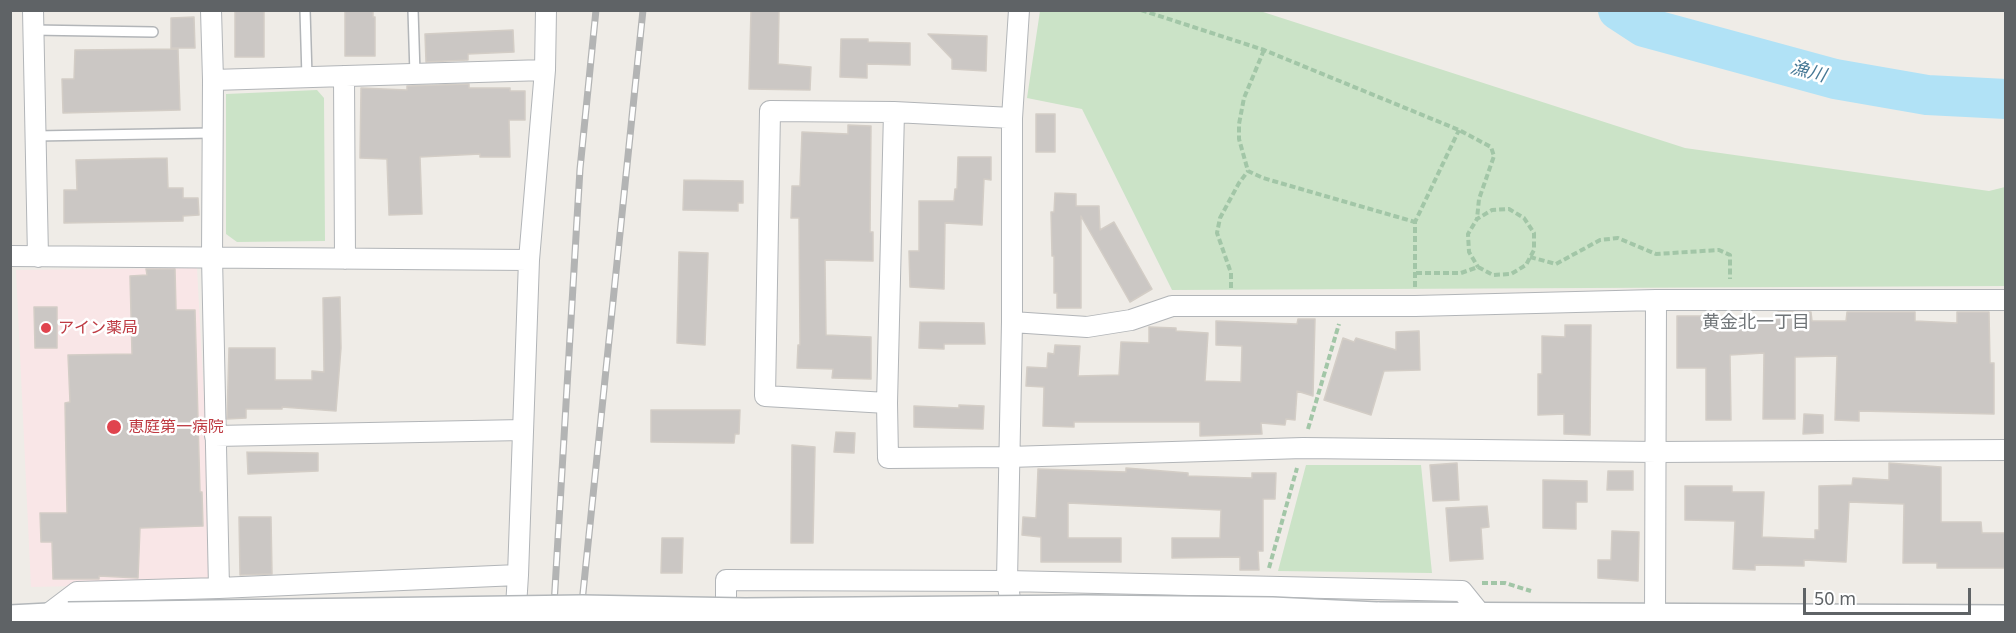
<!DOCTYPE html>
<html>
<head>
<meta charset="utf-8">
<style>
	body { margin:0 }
	#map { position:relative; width:2016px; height:633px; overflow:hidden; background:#efece7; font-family:"Noto Sans",sans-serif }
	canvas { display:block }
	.frame { position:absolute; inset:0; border:12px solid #5f6366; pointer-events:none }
	.scale { position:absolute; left:1803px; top:588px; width:168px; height:27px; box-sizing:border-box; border:3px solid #5f6366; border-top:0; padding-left:8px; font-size:18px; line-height:21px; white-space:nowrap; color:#5f6366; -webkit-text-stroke:4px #fff; paint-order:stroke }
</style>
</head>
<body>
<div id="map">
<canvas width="2016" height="633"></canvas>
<div class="frame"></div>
<div class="scale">50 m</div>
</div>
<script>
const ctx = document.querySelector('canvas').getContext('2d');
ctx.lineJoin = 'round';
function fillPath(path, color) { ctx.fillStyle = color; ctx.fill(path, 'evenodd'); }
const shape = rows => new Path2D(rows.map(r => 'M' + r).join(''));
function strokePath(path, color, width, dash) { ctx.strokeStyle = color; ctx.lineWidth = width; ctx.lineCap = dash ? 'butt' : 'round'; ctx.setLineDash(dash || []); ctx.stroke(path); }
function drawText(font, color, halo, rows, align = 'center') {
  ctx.font = font + ' "Noto Sans","Noto Sans JP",sans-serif'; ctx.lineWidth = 5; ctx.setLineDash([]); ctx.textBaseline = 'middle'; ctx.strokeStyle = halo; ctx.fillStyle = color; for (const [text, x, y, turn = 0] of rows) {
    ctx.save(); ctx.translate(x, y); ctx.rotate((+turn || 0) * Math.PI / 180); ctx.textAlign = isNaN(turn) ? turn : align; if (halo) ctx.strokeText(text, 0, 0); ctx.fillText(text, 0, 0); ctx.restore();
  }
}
fillPath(shape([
	[197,268,214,583,31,587,16,270]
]), '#f9e6e7');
fillPath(shape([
	[1040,11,1260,11,1685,148,1989,191,2005,187,2005,286,1172,290,1082,109,1027,98],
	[317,90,324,98,325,241,237,242,226,234,226,94],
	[1306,465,1421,465,1432,573,1278,571]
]), '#cbe3c7');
strokePath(shape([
	[1618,10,1644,27,1835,79,1927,95,2006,99]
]), '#b1e2f6', 40);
const building = shape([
	[235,10,264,10,264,57,235,57,235,10],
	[345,10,373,10,373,17,375,17,375,56,345,56,345,10],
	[751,10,779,10,778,64,811,67,810,90,749,89,751,10],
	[194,17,195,48,171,48,171,18,194,17],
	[513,30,514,52,468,54,468,60,426,62,425,34,513,30],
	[928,34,987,36,986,71,952,69,952,59,928,34],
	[841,39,868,39,868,42,910,43,910,65,867,64,867,78,840,77,841,39],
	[178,49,180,110,63,113,62,79,74,79,75,50,178,49],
	[469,84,469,88,510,88,510,91,525,91,525,120,509,120,510,157,480,157,480,154,420,157,422,214,389,215,387,159,360,158,361,88,407,90,407,86,469,84],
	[1036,114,1055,114,1055,152,1036,152,1036,114],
	[848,125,871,126,870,232,873,232,873,261,825,260,826,335,871,337,871,379,832,378,833,369,797,368,798,345,800,345,799,218,791,218,792,186,800,186,802,132,848,134,848,125],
	[958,157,991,157,991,180,984,179,982,225,945,223,944,289,910,287,909,251,919,251,919,201,954,201,955,189,957,189,958,157],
	[167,158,168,188,183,188,183,198,198,198,199,215,183,216,183,221,64,223,64,190,77,190,76,160,167,158],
	[684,180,743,181,743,203,738,203,738,211,683,210,684,180],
	[1055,193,1076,194,1076,206,1099,206,1100,230,1114,222,1152,289,1130,302,1081,216,1081,308,1057,308,1057,293,1054,293,1054,256,1052,256,1051,212,1054,212,1055,193],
	[679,252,708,253,705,345,677,343,679,252],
	[146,269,175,269,176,310,195,310,200,492,202,492,203,526,140,528,138,578,99,576,99,579,53,579,52,542,41,542,40,513,67,513,65,403,70,402,68,355,132,354,130,276,147,275,146,269],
	[340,297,341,348,336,411,282,407,282,409,246,409,246,418,227,419,229,348,275,348,275,380,312,380,312,371,324,372,323,298,340,297],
	[34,307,57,307,57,348,35,348,34,307],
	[1778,312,1811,312,1812,321,1846,321,1847,312,1915,312,1915,321,1957,323,1957,312,1989,312,1990,363,1994,363,1994,414,1859,411,1859,421,1835,420,1837,356,1795,357,1795,419,1763,419,1764,353,1730,355,1731,420,1706,420,1706,368,1677,368,1677,316,1709,316,1709,323,1778,319,1778,312],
	[1298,319,1315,319,1313,396,1297,391,1295,420,1286,419,1285,425,1261,423,1262,434,1200,436,1200,422,1074,422,1074,427,1043,426,1044,387,1026,386,1027,367,1047,368,1048,353,1054,354,1055,345,1080,346,1078,376,1119,375,1121,342,1149,343,1149,327,1176,328,1176,331,1208,333,1205,381,1241,382,1242,346,1216,345,1216,321,1297,324,1298,319],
	[920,322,984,323,985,344,944,344,944,349,919,348,920,322],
	[1565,325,1591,325,1590,435,1564,434,1564,414,1538,415,1538,374,1542,374,1542,336,1565,337,1565,325],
	[1419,331,1420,370,1384,371,1371,415,1324,400,1343,338,1354,342,1356,338,1396,350,1396,332,1419,331],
	[959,405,984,406,983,429,914,427,914,406,959,408,959,405],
	[651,410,740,410,739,434,735,434,734,443,651,442,651,410],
	[1804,414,1823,415,1823,433,1803,434,1804,414],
	[836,432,855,433,854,453,834,452,836,432],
	[792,445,815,447,813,543,791,543,792,445],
	[247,452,318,453,318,471,248,474,247,452],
	[1457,463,1459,500,1433,501,1430,465,1457,463],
	[1889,463,1941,467,1941,522,1981,522,1982,533,2006,533,2006,568,1937,568,1937,563,1903,563,1904,504,1849,502,1846,562,1804,560,1804,566,1755,565,1755,570,1733,569,1735,521,1685,520,1685,486,1732,486,1732,492,1764,492,1762,537,1815,539,1815,530,1819,530,1819,486,1852,485,1853,478,1889,480,1889,463],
	[1126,468,1188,473,1188,476,1252,478,1252,473,1276,473,1275,499,1263,499,1263,551,1258,551,1259,570,1240,570,1240,557,1172,558,1172,538,1220,538,1221,510,1068,503,1068,538,1121,538,1121,562,1041,562,1041,537,1022,535,1023,517,1036,518,1038,469,1126,472,1126,468],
	[1608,471,1633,471,1633,490,1607,490,1608,471],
	[1543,480,1587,481,1587,502,1576,502,1576,529,1543,528,1543,480],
	[1487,506,1489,527,1481,528,1483,559,1450,561,1446,508,1487,506],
	[239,517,271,517,272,574,240,575,239,517],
	[1612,531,1639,532,1638,581,1598,578,1598,560,1611,560,1612,531],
	[662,538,683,538,682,573,661,573,662,538]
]);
fillPath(building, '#cbc7c4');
strokePath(building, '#d3cdc6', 1.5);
const lane = shape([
	[305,10,307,77],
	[413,10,415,74],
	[33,30,153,32],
	[35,136,212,133]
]);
const street = shape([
	[33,10,38,257],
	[211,10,213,80,212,257,219,588],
	[344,76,345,259],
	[213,80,545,70],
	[1012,118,894,112,887,403,888,458,1009,457,1303,448,1657,452,2006,450],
	[10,256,529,260],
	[1012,322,1087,327,1131,320,1172,306,1415,306,1656,300,2006,300],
	[887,403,765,396,770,111,894,112],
	[215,436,523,430],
	[1655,617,1656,300],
	[46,620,44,617,77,592,219,588,518,575],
	[515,622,518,575,529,260,545,70,546,10],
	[726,622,726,580,1007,581,1462,591,1483,617],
	[1014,622,1007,581,1012,322,1012,118,1019,10]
]);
const secondary = shape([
	[1377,616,2006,619],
	[10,619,68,616]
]);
strokePath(lane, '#b2b5b8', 12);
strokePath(street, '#b2b5b8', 22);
strokePath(secondary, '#b3b7ba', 30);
strokePath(shape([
	[1141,10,1264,50,1459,130,1491,147,1494,156,1479,199,1477,219],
	[1264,50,1244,98,1239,124,1239,139,1248,171,1263,178,1415,222],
	[1530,257,1556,264,1600,240,1618,238,1656,254,1719,250,1730,255,1730,279],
	[1416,273,1461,273,1478,267,1493,275,1511,274,1526,265,1534,250,1534,233,1524,218,1509,209,1492,210,1477,219,1468,234,1469,252,1478,267],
	[1415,287,1415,222,1459,130],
	[1231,288,1231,273,1217,233,1220,218,1239,183,1248,171],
	[1308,429,1339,324],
	[1269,568,1297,468],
	[1482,583,1505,583,1531,591]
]), '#a2c6a7', 4, [6, 3]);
strokePath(lane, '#fff', 9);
strokePath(street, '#fff', 20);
strokePath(secondary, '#fff', 27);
const rail = shape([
	[553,622,580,169,596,10],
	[580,622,643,10]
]);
strokePath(rail, '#b3b4b4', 7);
strokePath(rail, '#fff', 4.5, [14]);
const secondaryBridge = shape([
	[68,616,582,609,745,612,1084,609,1272,611,1377,616]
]);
strokePath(secondaryBridge, '#b3b7ba', 30, []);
strokePath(secondaryBridge, '#fff', 27);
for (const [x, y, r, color] of [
	[46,328,6,"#e0444e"],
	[114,427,8,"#e0444e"]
]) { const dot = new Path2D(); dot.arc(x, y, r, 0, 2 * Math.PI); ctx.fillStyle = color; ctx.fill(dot); strokePath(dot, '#fff', 2); }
drawText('16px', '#be3a42', '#fff', [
	["アイン薬局",58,328],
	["恵庭第一病院",128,427]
], 'left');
drawText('italic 18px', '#477996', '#fff', [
	["漁川",1808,72,15]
]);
drawText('18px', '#707578', '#fff', [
	["黄金北一丁目",1756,323]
]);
</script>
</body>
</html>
